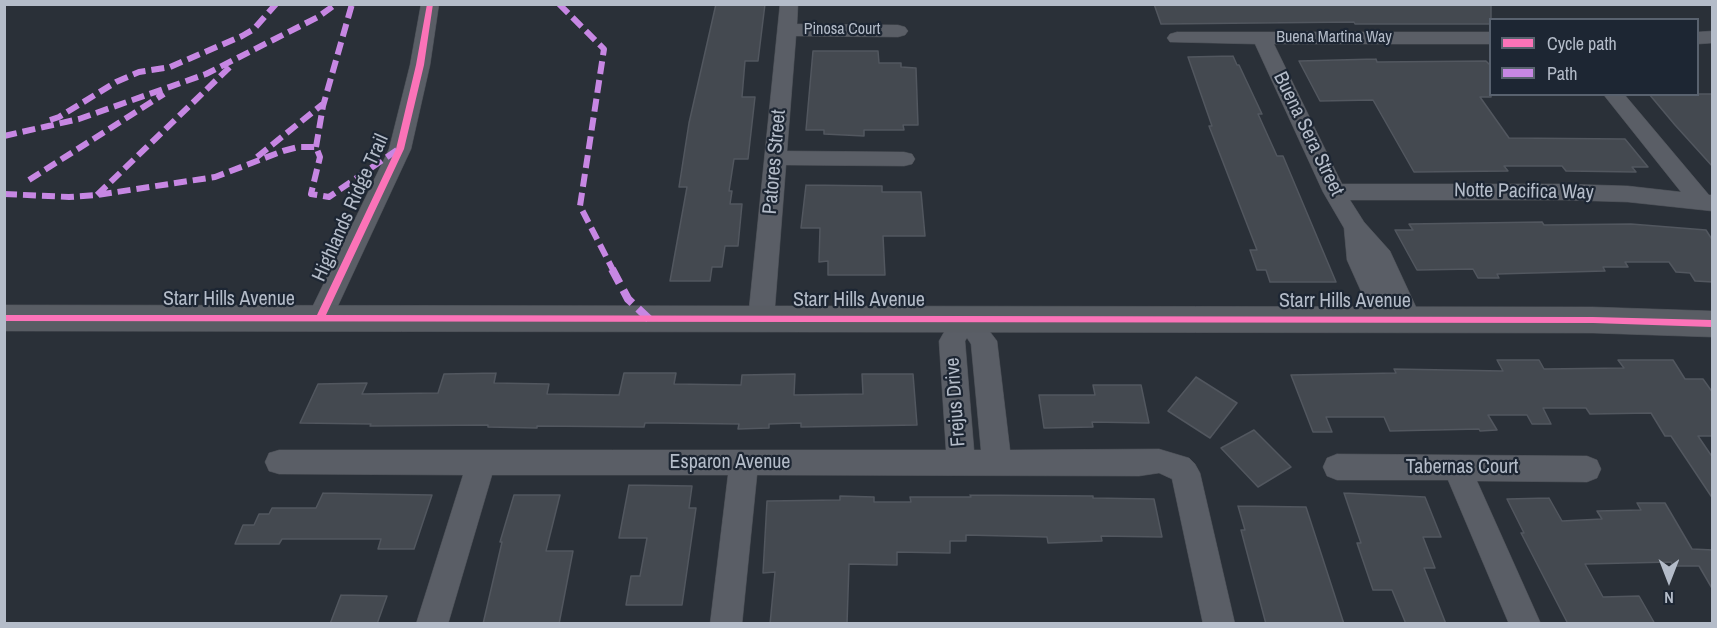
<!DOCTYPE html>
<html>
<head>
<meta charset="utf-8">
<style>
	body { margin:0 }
	#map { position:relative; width:1717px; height:628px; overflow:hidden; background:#2a3038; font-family:"Archivo Narrow",sans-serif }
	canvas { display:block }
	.frame { position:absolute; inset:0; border:6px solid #b4bcc9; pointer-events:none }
	.legend { position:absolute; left:1489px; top:18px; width:210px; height:78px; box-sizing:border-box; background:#1d2633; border:2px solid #59626f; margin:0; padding:8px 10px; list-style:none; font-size:18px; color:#b4bcc9 }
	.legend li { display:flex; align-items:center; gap:12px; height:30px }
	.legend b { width:30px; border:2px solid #59626f }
	.north { position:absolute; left:1639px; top:550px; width:60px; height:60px; -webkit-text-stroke:4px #1d2633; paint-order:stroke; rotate:180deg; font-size:16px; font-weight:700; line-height:24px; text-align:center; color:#b4bcc9 }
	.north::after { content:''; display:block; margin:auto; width:21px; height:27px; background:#b4bcc9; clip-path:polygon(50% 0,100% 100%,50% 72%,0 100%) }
</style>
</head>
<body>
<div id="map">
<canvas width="1717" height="628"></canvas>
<div class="frame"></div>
<ul class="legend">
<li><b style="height:8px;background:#fb73b8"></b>Cycle path</li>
<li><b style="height:8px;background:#c787e3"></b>Path</li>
</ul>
<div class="north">N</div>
</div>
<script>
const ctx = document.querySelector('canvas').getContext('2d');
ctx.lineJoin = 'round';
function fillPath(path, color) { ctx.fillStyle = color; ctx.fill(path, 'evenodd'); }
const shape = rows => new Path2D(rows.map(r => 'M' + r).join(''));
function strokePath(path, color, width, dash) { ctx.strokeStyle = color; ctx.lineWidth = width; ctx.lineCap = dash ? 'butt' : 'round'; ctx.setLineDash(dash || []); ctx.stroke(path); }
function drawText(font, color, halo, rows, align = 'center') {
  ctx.font = font + ' "Archivo Narrow",sans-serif'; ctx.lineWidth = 4.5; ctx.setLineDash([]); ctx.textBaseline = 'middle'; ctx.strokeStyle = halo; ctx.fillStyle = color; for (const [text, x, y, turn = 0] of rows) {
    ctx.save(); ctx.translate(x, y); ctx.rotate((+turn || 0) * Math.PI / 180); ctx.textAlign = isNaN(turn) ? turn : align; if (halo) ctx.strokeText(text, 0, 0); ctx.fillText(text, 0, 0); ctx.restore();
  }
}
const building = shape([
	[716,4,765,4,758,61,745,61,742,97,755,97,748,159,734,159,729,191,732,191,730,204,742,204,738,246,725,246,722,267,712,267,710,281,670,281,687,187,679,187,689,123,716,4],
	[1154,4,1491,4,1491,24,1355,24,1354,22,1161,24,1154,4],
	[813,51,878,51,879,63,901,63,901,67,916,68,918,125,903,125,904,130,864,130,864,136,824,134,824,130,806,130,813,51],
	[1233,56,1237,65,1239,65,1262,114,1258,114,1277,156,1283,156,1336,282,1270,282,1266,270,1257,270,1250,250,1257,250,1209,126,1212,126,1188,57,1233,56],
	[1376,59,1377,62,1486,61,1491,66,1491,97,1480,97,1509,138,1625,139,1648,167,1632,167,1636,172,1566,171,1562,166,1504,166,1508,171,1414,172,1373,100,1320,101,1299,61,1376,59],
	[1649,94,1713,94,1713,167,1675,125,1649,94],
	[806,185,882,186,882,192,921,192,925,236,883,236,885,275,828,275,828,261,819,262,820,228,801,228,806,185],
	[1542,222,1544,225,1631,224,1706,230,1713,241,1713,282,1695,281,1690,273,1676,272,1669,262,1625,262,1628,267,1603,267,1605,271,1497,274,1499,278,1478,278,1473,269,1417,270,1395,230,1413,230,1409,224,1542,222],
	[1497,360,1539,360,1544,369,1624,368,1618,360,1673,360,1685,379,1703,379,1713,393,1713,436,1698,436,1713,458,1713,499,1671,436,1665,436,1651,413,1590,414,1586,408,1543,408,1551,424,1532,424,1527,415,1488,415,1497,430,1480,431,1479,429,1390,431,1384,417,1326,417,1332,432,1313,432,1291,375,1396,373,1394,369,1503,371,1497,360],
	[496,373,494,383,549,384,547,394,619,395,624,373,676,373,674,384,741,385,742,375,795,374,794,395,863,394,862,374,913,374,917,425,801,427,801,423,769,424,769,428,738,429,739,424,663,423,645,423,644,427,537,426,537,428,488,427,488,425,370,426,371,424,300,423,318,384,367,383,362,394,438,393,444,374,496,373],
	[1196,377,1237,403,1210,438,1168,411,1196,377],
	[1093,385,1141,385,1149,423,1092,422,1093,427,1044,428,1039,395,1095,395,1093,385],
	[1254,430,1291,467,1258,487,1221,448,1254,430],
	[629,485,692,486,689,508,696,508,682,605,626,605,631,576,640,576,647,538,619,538,629,485],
	[323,493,373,494,432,495,414,549,378,549,381,539,282,539,279,544,235,544,243,525,254,525,259,514,269,514,272,508,316,508,323,493],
	[1344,493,1425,497,1441,537,1423,537,1435,568,1424,568,1446,624,1406,624,1392,590,1373,590,1357,543,1361,543,1344,493],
	[514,495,560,495,546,551,573,551,559,624,483,624,502,542,500,542,514,495],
	[970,495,1093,496,1093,498,1154,499,1162,537,1101,536,1102,541,1048,543,1047,537,966,535,966,541,950,541,950,553,897,552,897,565,849,564,847,624,770,624,775,572,763,573,767,501,840,500,840,496,874,497,874,502,911,502,910,497,971,497,970,495],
	[1549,498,1562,521,1602,519,1597,511,1641,510,1637,503,1665,503,1692,549,1713,550,1713,590,1699,566,1673,566,1671,562,1585,564,1603,597,1639,596,1655,624,1568,624,1521,533,1524,533,1507,499,1549,498],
	[1238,506,1306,507,1344,624,1266,624,1241,530,1245,530,1238,506],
	[341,595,387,596,377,624,330,624,341,595]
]);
fillPath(building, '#444950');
strokePath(building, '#52575f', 1.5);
const street = shape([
	[421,4,439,4,430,65,411,149,329,325,320,328,311,325,307,318,389,149,410,65,421,4],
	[780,4,798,4,797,24,898,25,905,27,908,31,905,35,898,37,796,36,787,151,904,152,912,154,915,159,912,164,904,166,786,165,774,319,770,326,761,329,752,326,748,319,780,4],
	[1712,31,1712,43,1698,44,1698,32,1712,31],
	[1177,32,1490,32,1490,44,1274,44,1342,184,1564,184,1628,186,1681,192,1603,94,1624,94,1709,195,1712,195,1712,211,1628,202,1564,200,1350,200,1364,222,1390,251,1422,320,1418,327,1409,330,1400,327,1398,322,1395,327,1386,330,1377,327,1347,260,1344,228,1323,192,1255,44,1170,42,1167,38,1170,34,1177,32],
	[965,308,974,311,997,341,1010,450,1159,449,1189,458,1195,464,1200,473,1235,624,1203,624,1172,479,1159,473,1139,476,757,475,742,624,710,624,728,475,492,475,448,624,416,624,463,475,279,474,269,471,265,462,269,453,279,450,946,450,939,341,956,311,965,308],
	[967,338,971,344,981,450,974,450,965,341,967,338],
	[1337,454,1587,456,1597,460,1601,469,1597,478,1587,482,1477,481,1541,624,1509,624,1448,480,1337,480,1327,476,1323,467,1327,458,1337,454]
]);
const secondary = shape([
	[4,305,1593,307,1712,311,1712,337,1593,333,4,331,4,305]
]);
strokePath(street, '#484c53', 1);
strokePath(secondary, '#484c53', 1);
fillPath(street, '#5a5e66');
fillPath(secondary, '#595d64');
strokePath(shape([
	[559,4,604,49,580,206,613,270],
	[50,120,59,117,116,82,139,72,170,67,242,36,254,29,276,4],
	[4,136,79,119,206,74,318,17,336,4],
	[316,147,323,106,352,4],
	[257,157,324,103],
	[29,180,164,94],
	[4,194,69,197,97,195,215,177,283,151,298,147,316,147,320,157,311,194,329,197,397,150],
	[97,195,233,64]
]), '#c787e3', 6, [13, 6]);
strokePath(shape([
	[612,269,628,299,649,319]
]), '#c787e3', 8, [16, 8]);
fillPath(shape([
	[427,4,433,4,424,65,404,149,326,315,1593,317,1712,320,1712,327,1593,323,4,321,4,315,317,315,396,149,416,65,427,4]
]), '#fb73b8');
drawText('16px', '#b4bcc9', '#1d2633', [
	["Pinosa Court",842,30],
	["Buena Martina Way",1334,38]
]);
drawText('20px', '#b4bcc9', '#1d2633', [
	["Buena Sera Street",1308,134,64],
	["Patores Street",775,162,-85],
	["Notte Pacifica Way",1524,192,1],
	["Highlands Ridge Trail",351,208,-66],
	["Starr Hills Avenue",229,300],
	["Starr Hills Avenue",859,301],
	["Starr Hills Avenue",1345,302],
	["Frejus Drive",956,402,-94],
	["Esparon Avenue",730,463],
	["Tabernas Court",1462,468]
]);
</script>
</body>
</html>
